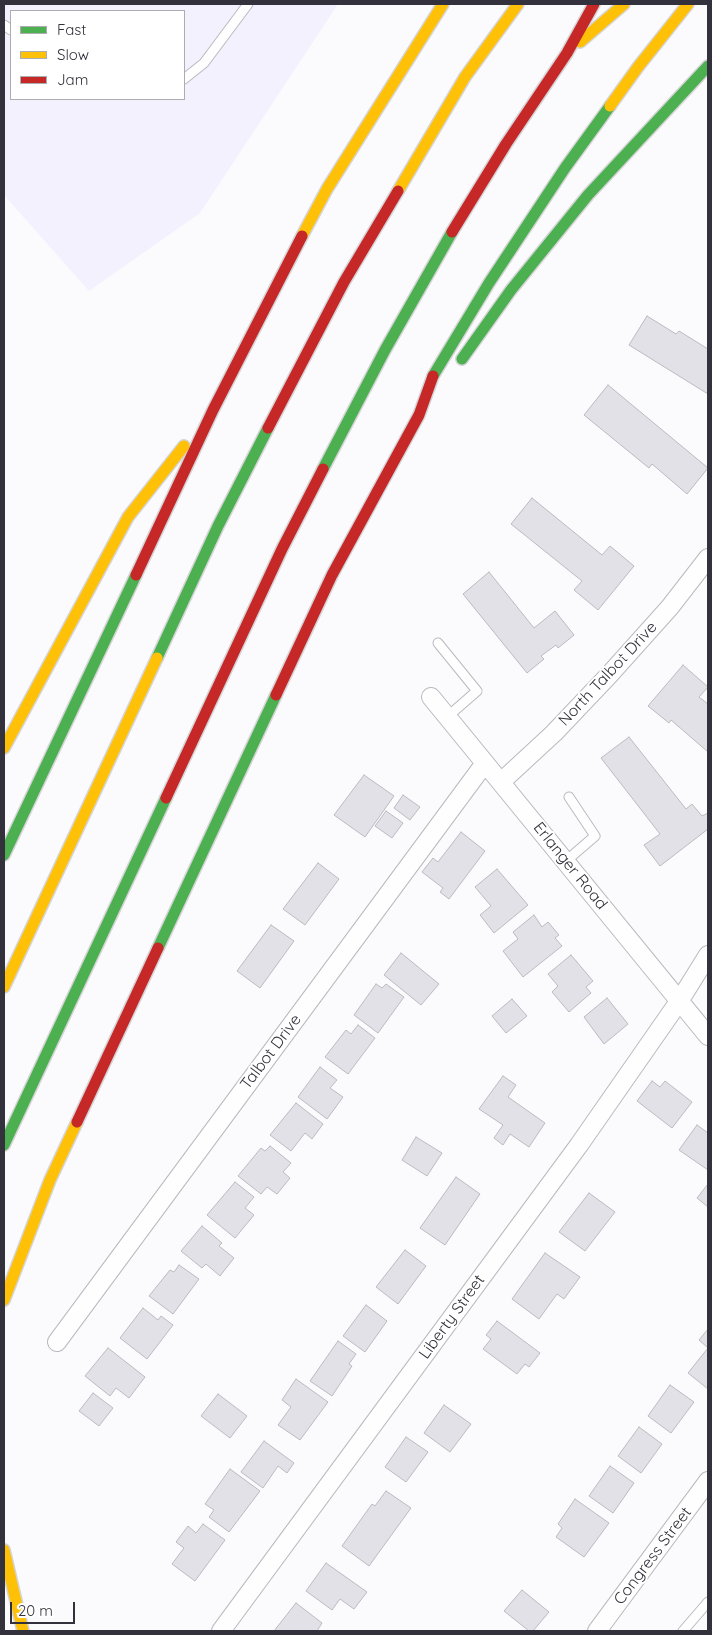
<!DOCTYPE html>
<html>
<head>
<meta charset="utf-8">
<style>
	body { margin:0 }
	#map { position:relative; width:712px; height:1635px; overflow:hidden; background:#fbfafd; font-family:Quicksand,sans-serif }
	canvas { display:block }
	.frame { position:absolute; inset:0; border:5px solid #33313b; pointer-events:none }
	.legend { position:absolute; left:10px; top:10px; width:175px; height:90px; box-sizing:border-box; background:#fff; border:1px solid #adadb1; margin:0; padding:6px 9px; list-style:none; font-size:15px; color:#33313b }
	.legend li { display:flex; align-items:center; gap:10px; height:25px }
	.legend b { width:25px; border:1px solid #adadb1 }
	.scale { position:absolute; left:10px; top:1602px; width:65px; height:22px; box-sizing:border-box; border:2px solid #33313b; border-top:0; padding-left:6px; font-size:15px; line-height:18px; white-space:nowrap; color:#33313b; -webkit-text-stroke:4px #fff; paint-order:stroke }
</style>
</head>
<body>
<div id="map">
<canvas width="712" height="1635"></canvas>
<div class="frame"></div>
<ul class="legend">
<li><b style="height:6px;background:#4caf50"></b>Fast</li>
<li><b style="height:6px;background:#ffc107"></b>Slow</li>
<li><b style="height:6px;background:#c62828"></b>Jam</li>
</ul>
<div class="scale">20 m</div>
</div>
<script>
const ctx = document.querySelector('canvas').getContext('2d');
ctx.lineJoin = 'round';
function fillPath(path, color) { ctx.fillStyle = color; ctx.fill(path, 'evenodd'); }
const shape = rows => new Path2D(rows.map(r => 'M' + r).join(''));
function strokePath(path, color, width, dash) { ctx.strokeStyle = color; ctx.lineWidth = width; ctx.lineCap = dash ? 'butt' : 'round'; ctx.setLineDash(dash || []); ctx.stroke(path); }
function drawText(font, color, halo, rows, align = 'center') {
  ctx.font = font + ' Quicksand,sans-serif'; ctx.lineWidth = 4; ctx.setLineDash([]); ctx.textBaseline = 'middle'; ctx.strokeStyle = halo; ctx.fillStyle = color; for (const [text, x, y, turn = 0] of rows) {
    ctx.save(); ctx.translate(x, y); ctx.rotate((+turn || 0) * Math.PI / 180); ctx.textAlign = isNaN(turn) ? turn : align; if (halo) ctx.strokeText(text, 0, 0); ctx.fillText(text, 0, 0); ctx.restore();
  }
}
fillPath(shape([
	[4,4,338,4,200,213,89,291,4,195],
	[11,11,184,11,184,99,11,99]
]), '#f4f1fe');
const building = shape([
	[647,316,676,334,679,331,708,349,708,394,629,345,647,316],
	[608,385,708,468,687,494,652,464,649,468,584,415,608,385],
	[532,498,602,555,610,546,634,566,598,610,574,590,582,581,511,524,532,498],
	[489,572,534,628,555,611,574,635,558,648,556,645,541,656,544,659,527,673,463,594,489,572],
	[683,665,708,687,699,697,708,704,708,752,671,720,669,723,648,706,683,665],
	[629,737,686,809,692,804,702,816,708,813,708,829,660,866,644,845,660,834,601,758,629,737],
	[364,775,394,796,365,837,334,815,364,775],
	[403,795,420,807,410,820,394,808,403,795],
	[386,811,403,823,392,838,375,826,386,811],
	[461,832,485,851,449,899,440,892,443,888,422,872,433,858,438,862,461,832],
	[318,863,339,879,305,925,283,909,318,863],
	[497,869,528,905,494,933,480,915,491,906,475,887,497,869],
	[534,915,542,927,548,922,559,935,555,938,562,946,523,977,503,951,518,939,513,932,534,915],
	[271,925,294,941,260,988,237,971,271,925],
	[401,953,439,984,421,1005,384,975,401,953],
	[571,955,593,981,586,987,591,993,569,1012,552,992,558,986,548,974,571,955],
	[376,984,382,988,386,984,404,997,378,1033,354,1015,376,984],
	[607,998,628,1024,604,1044,584,1017,607,998],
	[512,999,527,1016,506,1033,492,1016,512,999],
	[358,1025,375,1038,348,1074,325,1057,346,1030,351,1034,358,1025],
	[320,1067,337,1080,330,1088,343,1097,327,1119,298,1097,320,1067],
	[503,1076,516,1085,508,1097,545,1123,529,1147,510,1134,503,1145,494,1138,503,1125,479,1109,503,1076],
	[652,1081,660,1087,665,1081,692,1102,672,1128,637,1101,652,1081],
	[296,1103,323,1124,312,1139,305,1133,291,1151,270,1135,296,1103],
	[697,1125,708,1133,708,1170,679,1150,697,1125],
	[416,1137,442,1153,427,1176,402,1160,416,1137],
	[270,1146,291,1163,283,1172,290,1178,277,1194,267,1187,261,1194,238,1176,261,1148,265,1151,270,1146],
	[456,1177,480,1194,445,1245,420,1228,456,1177],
	[235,1182,254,1197,245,1208,254,1215,235,1238,207,1215,235,1182],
	[708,1184,708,1207,697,1198,708,1184],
	[589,1193,615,1212,585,1251,559,1232,589,1193],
	[202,1226,222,1243,219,1246,234,1258,220,1276,206,1264,202,1268,181,1251,202,1226],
	[405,1250,426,1266,398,1304,376,1287,405,1250],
	[545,1253,580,1277,564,1299,557,1294,539,1319,512,1299,545,1253],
	[179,1265,199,1279,173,1314,149,1296,170,1270,174,1272,179,1265],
	[366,1305,387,1321,365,1352,343,1336,366,1305],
	[143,1308,158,1320,161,1316,173,1325,147,1359,120,1338,143,1308],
	[497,1321,540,1353,529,1367,525,1364,517,1374,483,1349,491,1339,486,1335,497,1321],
	[708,1329,708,1389,688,1373,708,1348,699,1340,708,1329],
	[338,1341,356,1354,349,1364,352,1366,332,1396,310,1381,338,1341],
	[108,1348,145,1377,129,1398,116,1388,110,1396,85,1376,108,1348],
	[296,1379,328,1402,300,1440,278,1425,291,1407,282,1400,296,1379],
	[670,1385,694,1402,671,1433,648,1416,670,1385],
	[93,1393,113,1408,99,1426,79,1411,93,1393],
	[218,1394,247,1416,230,1438,201,1416,218,1394],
	[444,1405,471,1424,450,1452,424,1433,444,1405],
	[639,1427,662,1444,641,1473,618,1456,639,1427],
	[406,1437,428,1452,406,1482,385,1467,406,1437],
	[264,1441,294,1463,287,1473,278,1466,263,1488,241,1472,264,1441],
	[610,1466,634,1483,613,1513,589,1496,610,1466],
	[230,1469,260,1491,229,1532,209,1517,214,1510,205,1504,230,1469],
	[386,1491,411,1508,369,1566,342,1546,372,1504,375,1506,386,1491],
	[575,1499,609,1523,584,1557,556,1537,562,1528,558,1524,575,1499],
	[203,1524,225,1540,195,1581,172,1564,184,1548,176,1542,188,1526,196,1533,203,1524],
	[326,1563,367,1592,354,1609,340,1599,332,1610,306,1591,326,1563],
	[522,1590,549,1612,533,1631,529,1631,504,1611,522,1590],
	[296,1603,322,1623,317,1631,274,1631,296,1603]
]);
fillPath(building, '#e3e1e8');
strokePath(building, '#bbbabf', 1);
const lane = shape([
	[4,25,11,30],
	[184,79,204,63,248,4],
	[438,643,477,691,447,717],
	[566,861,595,836,569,797],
	[683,1631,708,1602]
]);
const street = shape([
	[431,697,708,1036],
	[501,782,554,733,610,674,670,607,708,558],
	[57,1342,485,763],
	[221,1631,579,1145,680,1000,708,955],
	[597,1631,708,1481]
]);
const fast = shape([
	[462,359,511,290,588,195,708,66],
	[433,376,489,283,565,168,610,106],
	[323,469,385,350,452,232],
	[157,658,218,526,268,428],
	[4,855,136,575],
	[158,948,276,695],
	[4,1145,166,798]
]);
const slow = shape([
	[580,42,624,4],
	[610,106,638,67,688,4],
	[398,191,465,77,518,4],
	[302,236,327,189,443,4],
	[4,748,128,517,184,446],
	[4,987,157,658],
	[4,1300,50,1180,77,1122],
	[4,1550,23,1631]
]);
const jam = shape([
	[452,232,506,144,567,53,594,4],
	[268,428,344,282,398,191],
	[136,575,213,410,302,236],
	[276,695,332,575,419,415,433,376],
	[166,798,282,549,323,469],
	[77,1122,158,948]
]);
strokePath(lane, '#bab9be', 11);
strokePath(street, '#bab9be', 20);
strokePath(fast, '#d5d4d7', 14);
strokePath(slow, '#d5d4d7', 14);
strokePath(jam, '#d5d4d7', 14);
strokePath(lane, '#fefeff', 9);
strokePath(street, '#fefeff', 18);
strokePath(fast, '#4caf50', 11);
strokePath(slow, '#ffc107', 11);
strokePath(jam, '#c62828', 11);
drawText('16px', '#33313b', '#fff', [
	["North Talbot Drive",608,674,-47],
	["Erlanger Road",570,866,51],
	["Talbot Drive",271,1052,-53],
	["Liberty Street",452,1317,-54],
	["Congress Street",653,1556,-53]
]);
</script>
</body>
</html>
